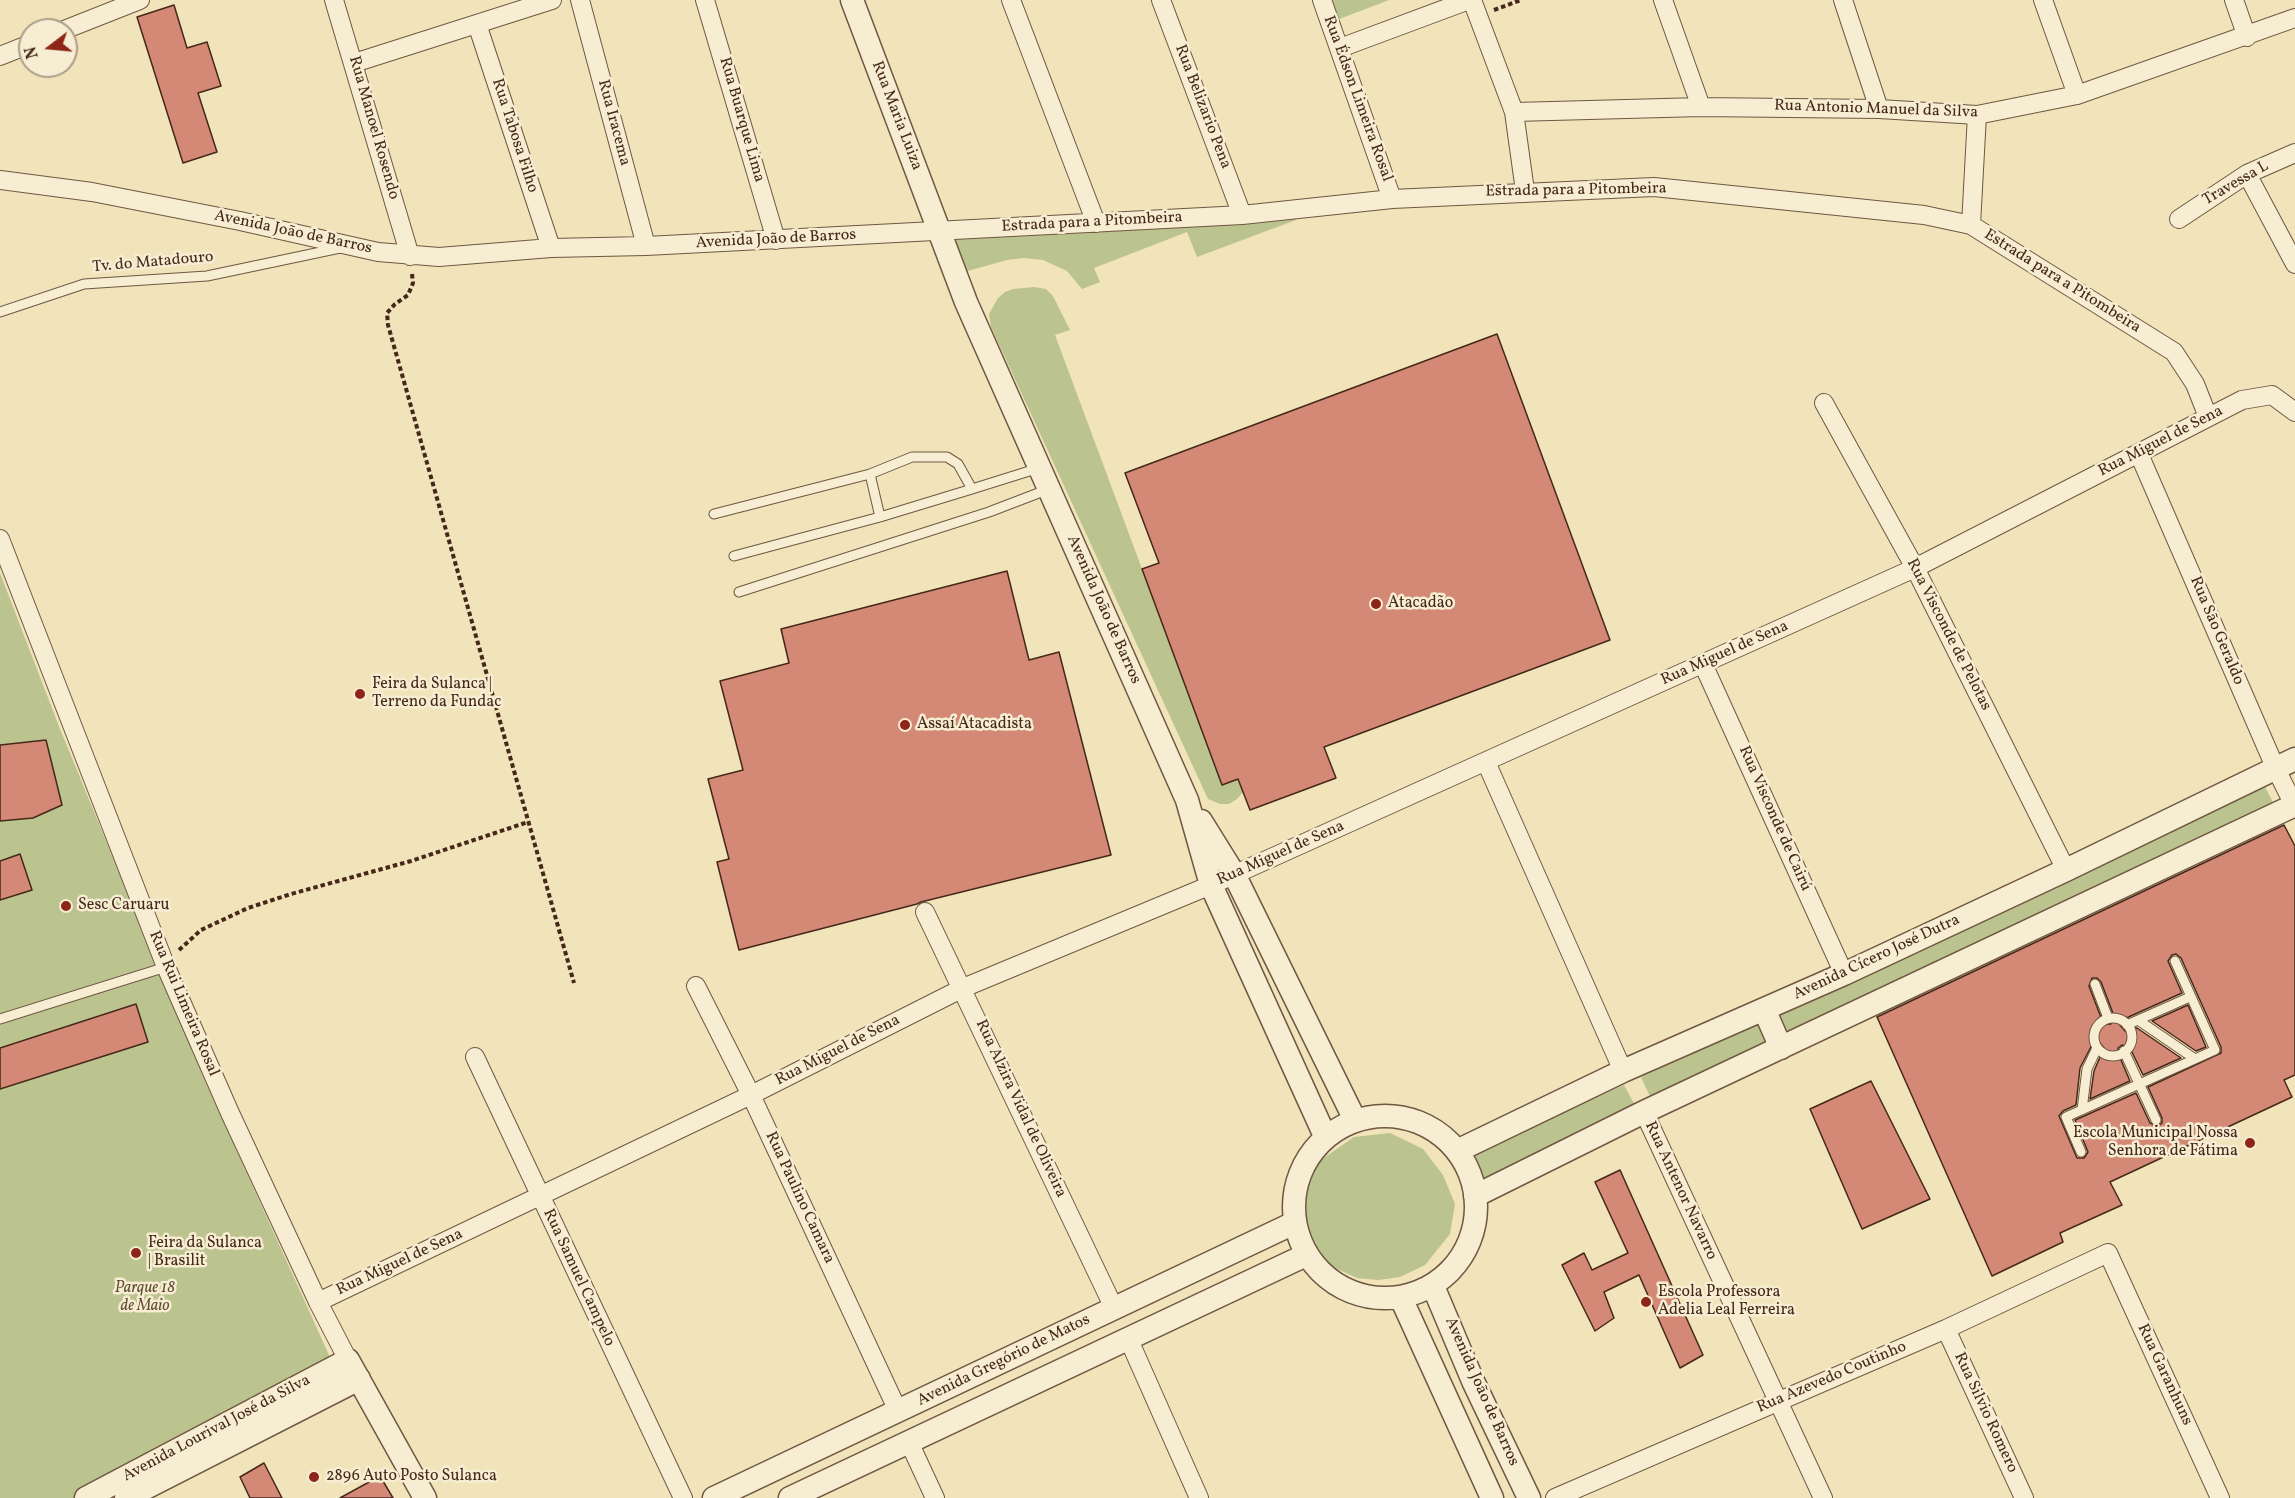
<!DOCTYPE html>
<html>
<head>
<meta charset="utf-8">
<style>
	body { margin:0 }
	#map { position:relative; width:2295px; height:1498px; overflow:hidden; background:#f1e3ba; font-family:Vollkorn,serif }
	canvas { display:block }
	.north { position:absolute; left:18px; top:18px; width:60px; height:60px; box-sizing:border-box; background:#f6edd2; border:2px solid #af9e88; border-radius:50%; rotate:254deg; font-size:16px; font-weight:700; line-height:24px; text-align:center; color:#452819 }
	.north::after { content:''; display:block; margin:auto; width:21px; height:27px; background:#8f2418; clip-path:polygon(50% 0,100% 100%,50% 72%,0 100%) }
</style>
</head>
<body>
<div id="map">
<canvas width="2295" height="1498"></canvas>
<div class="north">N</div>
</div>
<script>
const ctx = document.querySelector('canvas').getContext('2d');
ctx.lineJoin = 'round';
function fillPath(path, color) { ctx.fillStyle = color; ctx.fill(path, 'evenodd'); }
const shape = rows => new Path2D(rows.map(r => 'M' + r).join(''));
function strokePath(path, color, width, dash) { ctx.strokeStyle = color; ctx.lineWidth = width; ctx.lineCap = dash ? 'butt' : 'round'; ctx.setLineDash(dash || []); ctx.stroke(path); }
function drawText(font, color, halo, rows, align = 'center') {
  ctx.font = font + ' Vollkorn,serif'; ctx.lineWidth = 5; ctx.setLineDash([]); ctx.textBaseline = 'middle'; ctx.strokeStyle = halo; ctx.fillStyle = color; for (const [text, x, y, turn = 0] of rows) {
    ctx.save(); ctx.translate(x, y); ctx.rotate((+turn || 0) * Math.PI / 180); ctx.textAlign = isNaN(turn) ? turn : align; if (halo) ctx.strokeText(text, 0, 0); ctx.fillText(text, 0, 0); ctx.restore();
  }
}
fillPath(shape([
	[1326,0,1389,0,1334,21],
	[1295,214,1296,220,1197,257,1187,232,1094,268,1100,282,1082,289,1067,271,1043,260,1024,258,1007,260,964,272,953,245,957,238],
	[1034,287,1046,289,1053,296,1070,330,1055,335,1222,784,1239,778,1243,792,1237,799,1229,804,1220,804,1208,799,991,327,989,314,998,298,1005,292,1013,289],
	[0,573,60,729,203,1076,333,1364,75,1498,0,1498],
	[2264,785,2276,808,1651,1099,1641,1077],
	[1624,1085,1637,1109,1480,1182,1468,1156],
	[1390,1133,1423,1149,1443,1175,1455,1204,1450,1234,1425,1265,1400,1277,1378,1280,1357,1278,1335,1268,1321,1255,1312,1241,1303,1215,1305,1190,1318,1162,1354,1137]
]), '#bbc38f');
const building = shape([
	[174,5,187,48,207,42,221,86,198,93,217,152,183,163,137,17,174,5],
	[1497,334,1610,640,1324,747,1336,778,1250,810,1238,779,1222,785,1142,569,1159,563,1125,473,1497,334],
	[1007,571,1029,660,1059,652,1111,855,921,902,917,904,739,950,717,862,729,859,708,779,743,770,720,681,789,663,781,629,1007,571],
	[46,740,62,805,33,818,0,821,0,745,46,740],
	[2284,825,2295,846,2295,1075,2284,1080,2292,1097,2110,1182,2122,1205,2060,1233,2063,1242,1992,1276,1877,1017,2284,825],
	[2176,954,2181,958,2221,1047,2221,1053,2148,1087,2162,1118,2162,1123,2158,1126,2150,1123,2136,1093,2075,1120,2088,1152,2084,1158,2077,1158,2059,1116,2063,1111,2076,1105,2080,1068,2093,1043,2099,1042,2104,1048,2094,1071,2090,1099,2130,1081,2118,1053,2118,1048,2122,1045,2130,1048,2143,1075,2181,1058,2137,1028,2126,1032,2120,1025,2124,1019,2182,993,2168,961,2172,955,2176,954],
	[2092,978,2097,978,2101,982,2114,1016,2111,1024,2106,1024,2102,1020,2089,986,2092,978],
	[20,854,32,890,0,900,0,861,20,854],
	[136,1004,148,1042,0,1089,0,1048,136,1004],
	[2188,1005,2206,1047,2196,1051,2152,1021,2188,1005],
	[1871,1081,1930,1199,1862,1229,1810,1109,1871,1081],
	[1620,1170,1703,1355,1680,1368,1639,1275,1604,1292,1614,1318,1595,1331,1562,1265,1584,1253,1592,1270,1628,1253,1595,1182,1620,1170],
	[264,1463,282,1498,250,1498,240,1477,264,1463],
	[380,1476,393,1498,340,1498,380,1476]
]);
fillPath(building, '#d38976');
strokePath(building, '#452819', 1.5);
const service = shape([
	[0,312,84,284,207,276,340,248],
	[972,489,958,464,947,457,912,457,870,474,880,517,972,489,1039,468],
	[714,514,870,474],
	[734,556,880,517],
	[739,592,989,512,1049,489],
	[2095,984,2108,1018],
	'2094 1037a19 19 0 1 1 38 0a19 19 0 1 1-38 0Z',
	[0,1019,166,967],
	[2138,1020,2190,997],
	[2127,1025,2138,1020,2195,1059,2215,1050,2175,961],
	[2124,1051,2156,1120],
	[2082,1110,2087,1069,2097,1048],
	[2081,1152,2066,1117,2195,1059]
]);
const minor = shape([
	[334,0,410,256],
	[580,0,646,246],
	[705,0,776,240],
	[1011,0,1096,223],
	[1161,0,1242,215],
	[1322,0,1392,199],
	[1472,0,1514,112,1525,191],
	[1663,0,1701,107],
	[1843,0,1879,109],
	[2043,0,2077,95],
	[2234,0,2247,37],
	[477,24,551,248],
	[64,30,140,0],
	[1340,48,1469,0],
	[0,56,30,44],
	[354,63,552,0],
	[1514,112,1701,107,1879,109,1977,115,2077,95,2295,18],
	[2247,174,2295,264],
	[0,180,92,192,240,221,378,252,439,257,551,248,646,246,1242,215,1392,199,1654,187,1924,215,1971,225,2174,352,2195,384,2208,417],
	[2179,219,2247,174,2295,153],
	[1971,225,1977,115],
	[1824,403,1915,568,2066,870],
	[2139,454,2275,767,2295,807],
	[0,539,166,967,230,1113,318,1302,348,1360],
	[1703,664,1844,974],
	[1486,762,1623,1071],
	[925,912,1114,1308],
	[696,986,751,1095,898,1411],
	[475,1057,683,1498],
	[1644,1112,1823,1498],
	[318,1302,751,1095,963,988,1211,885,1915,568,2242,400,2272,395,2295,412],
	[1946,1329,2024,1498],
	[1129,1340,1199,1498],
	[909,1442,935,1498],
	[1555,1498,1946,1329,2108,1253,2220,1498]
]);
const tertiary = shape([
	[852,0,966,302,1187,800,1211,885,1325,1136],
	[1201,821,1234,874,1355,1120],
	[1764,1009,1781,1048],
	'1294 1207a91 91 0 1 1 182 0a91 91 0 1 1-182 0Z',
	[1457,1151,1623,1071,1844,974,2066,870,2295,759],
	[1475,1196,1644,1112,2295,805],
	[1433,1286,1473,1381,1529,1498],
	[1401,1298,1492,1498],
	[86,1498,348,1360,425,1498],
	[126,1498,359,1379],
	[714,1498,1294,1223],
	[790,1498,1306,1255]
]);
strokePath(service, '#705741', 11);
strokePath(minor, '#705741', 20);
strokePath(tertiary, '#705741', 25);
strokePath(shape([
	[1494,10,1521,0],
	[412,274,413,283,408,295,395,304,387,313,388,325,574,983],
	[179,950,201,930,248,908,291,894,411,861,528,822]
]), '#452819', 4, [4.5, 3]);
strokePath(service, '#f6edd2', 9);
strokePath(minor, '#f6edd2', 18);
strokePath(tertiary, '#f6edd2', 22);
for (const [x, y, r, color] of [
	[1376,604,6,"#8f2418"],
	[360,694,6,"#8f2418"],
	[905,725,6,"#8f2418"],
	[66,906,6,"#8f2418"],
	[2250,1143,6,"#8f2418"],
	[136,1253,6,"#8f2418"],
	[1646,1302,6,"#8f2418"],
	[314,1477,6,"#8f2418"]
]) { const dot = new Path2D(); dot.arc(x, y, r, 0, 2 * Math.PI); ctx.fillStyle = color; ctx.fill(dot); strokePath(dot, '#f6edd2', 2); }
drawText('16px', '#452819', '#f6edd2', [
	["Rua Édson Limeira Rosal",1357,99,70],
	["Rua Belizario Pena",1202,107,69],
	["Rua Antonio Manuel da Silva",1876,110,2],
	["Rua Maria Luiza",896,116,69],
	["Rua Buarque Lima",741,120,74],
	["Rua Iracema",613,123,75],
	["Rua Manoel Rosendo",373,128,74],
	["Rua Tabosa Filho",514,136,72],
	["Travessa L",2236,184,-30],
	["Estrada para a Pitombeira",1576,191,-1],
	["Estrada para a Pitombeira",1092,223,-3],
	["Avenida João de Barros",293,233,12],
	["Avenida João de Barros",776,240,-3],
	["Tv. do Matadouro",153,263,-5],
	["Estrada para a Pitombeira",2062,282,32],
	["Rua Miguel de Sena",2161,442,-27],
	["Avenida João de Barros",1103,610,66],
	["Rua São Geraldo",2216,631,67],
	["Rua Visconde de Pelotas",1948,635,63],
	["Rua Miguel de Sena",1725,654,-24],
	["Rua Visconde de Cairú",1774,819,66],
	["Rua Miguel de Sena",1281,854,-24],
	["Avenida Cícero José Dutra",1877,958,-25],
	["Rua Rui Limeira Rosal",183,1004,67],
	["Rua Miguel de Sena",838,1051,-27],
	["Rua Alzira Vidal de Oliveira",1020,1109,65],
	["Rua Antenor Navarro",1680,1191,65],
	["Rua Paulino Camara",799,1198,65],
	["Rua Miguel de Sena",400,1263,-25],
	["Rua Samuel Campelo",578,1278,65],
	["Avenida Gregório de Matos",1004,1361,-26],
	["Rua Garanhuns",2164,1375,65],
	["Rua Azevedo Coutinho",1832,1378,-23],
	["Avenida João de Barros",1481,1392,66],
	["Rua Silvio Romero",1985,1413,65],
	["Avenida Lourival José da Silva",217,1429,-28]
]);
drawText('16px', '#452819', '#f6edd2', [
	["Atacadão",1388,604],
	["Feira da Sulanca |",372,685],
	["Terreno da Fundac",372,703],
	["Assaí Atacadista",917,725],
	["Sesc Caruaru",78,906],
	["Escola Municipal Nossa",2238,1134,"right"],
	["Senhora de Fátima",2238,1152,"right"],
	["Feira da Sulanca",148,1244],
	["| Brasilit",148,1262],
	["Escola Professora",1658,1293],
	["Adelia Leal Ferreira",1658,1311],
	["2896 Auto Posto Sulanca",326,1477]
], 'left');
drawText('italic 16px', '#624f36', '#f6edd2', [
	["Parque 18",145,1289],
	["de Maio",145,1307]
]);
</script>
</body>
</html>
